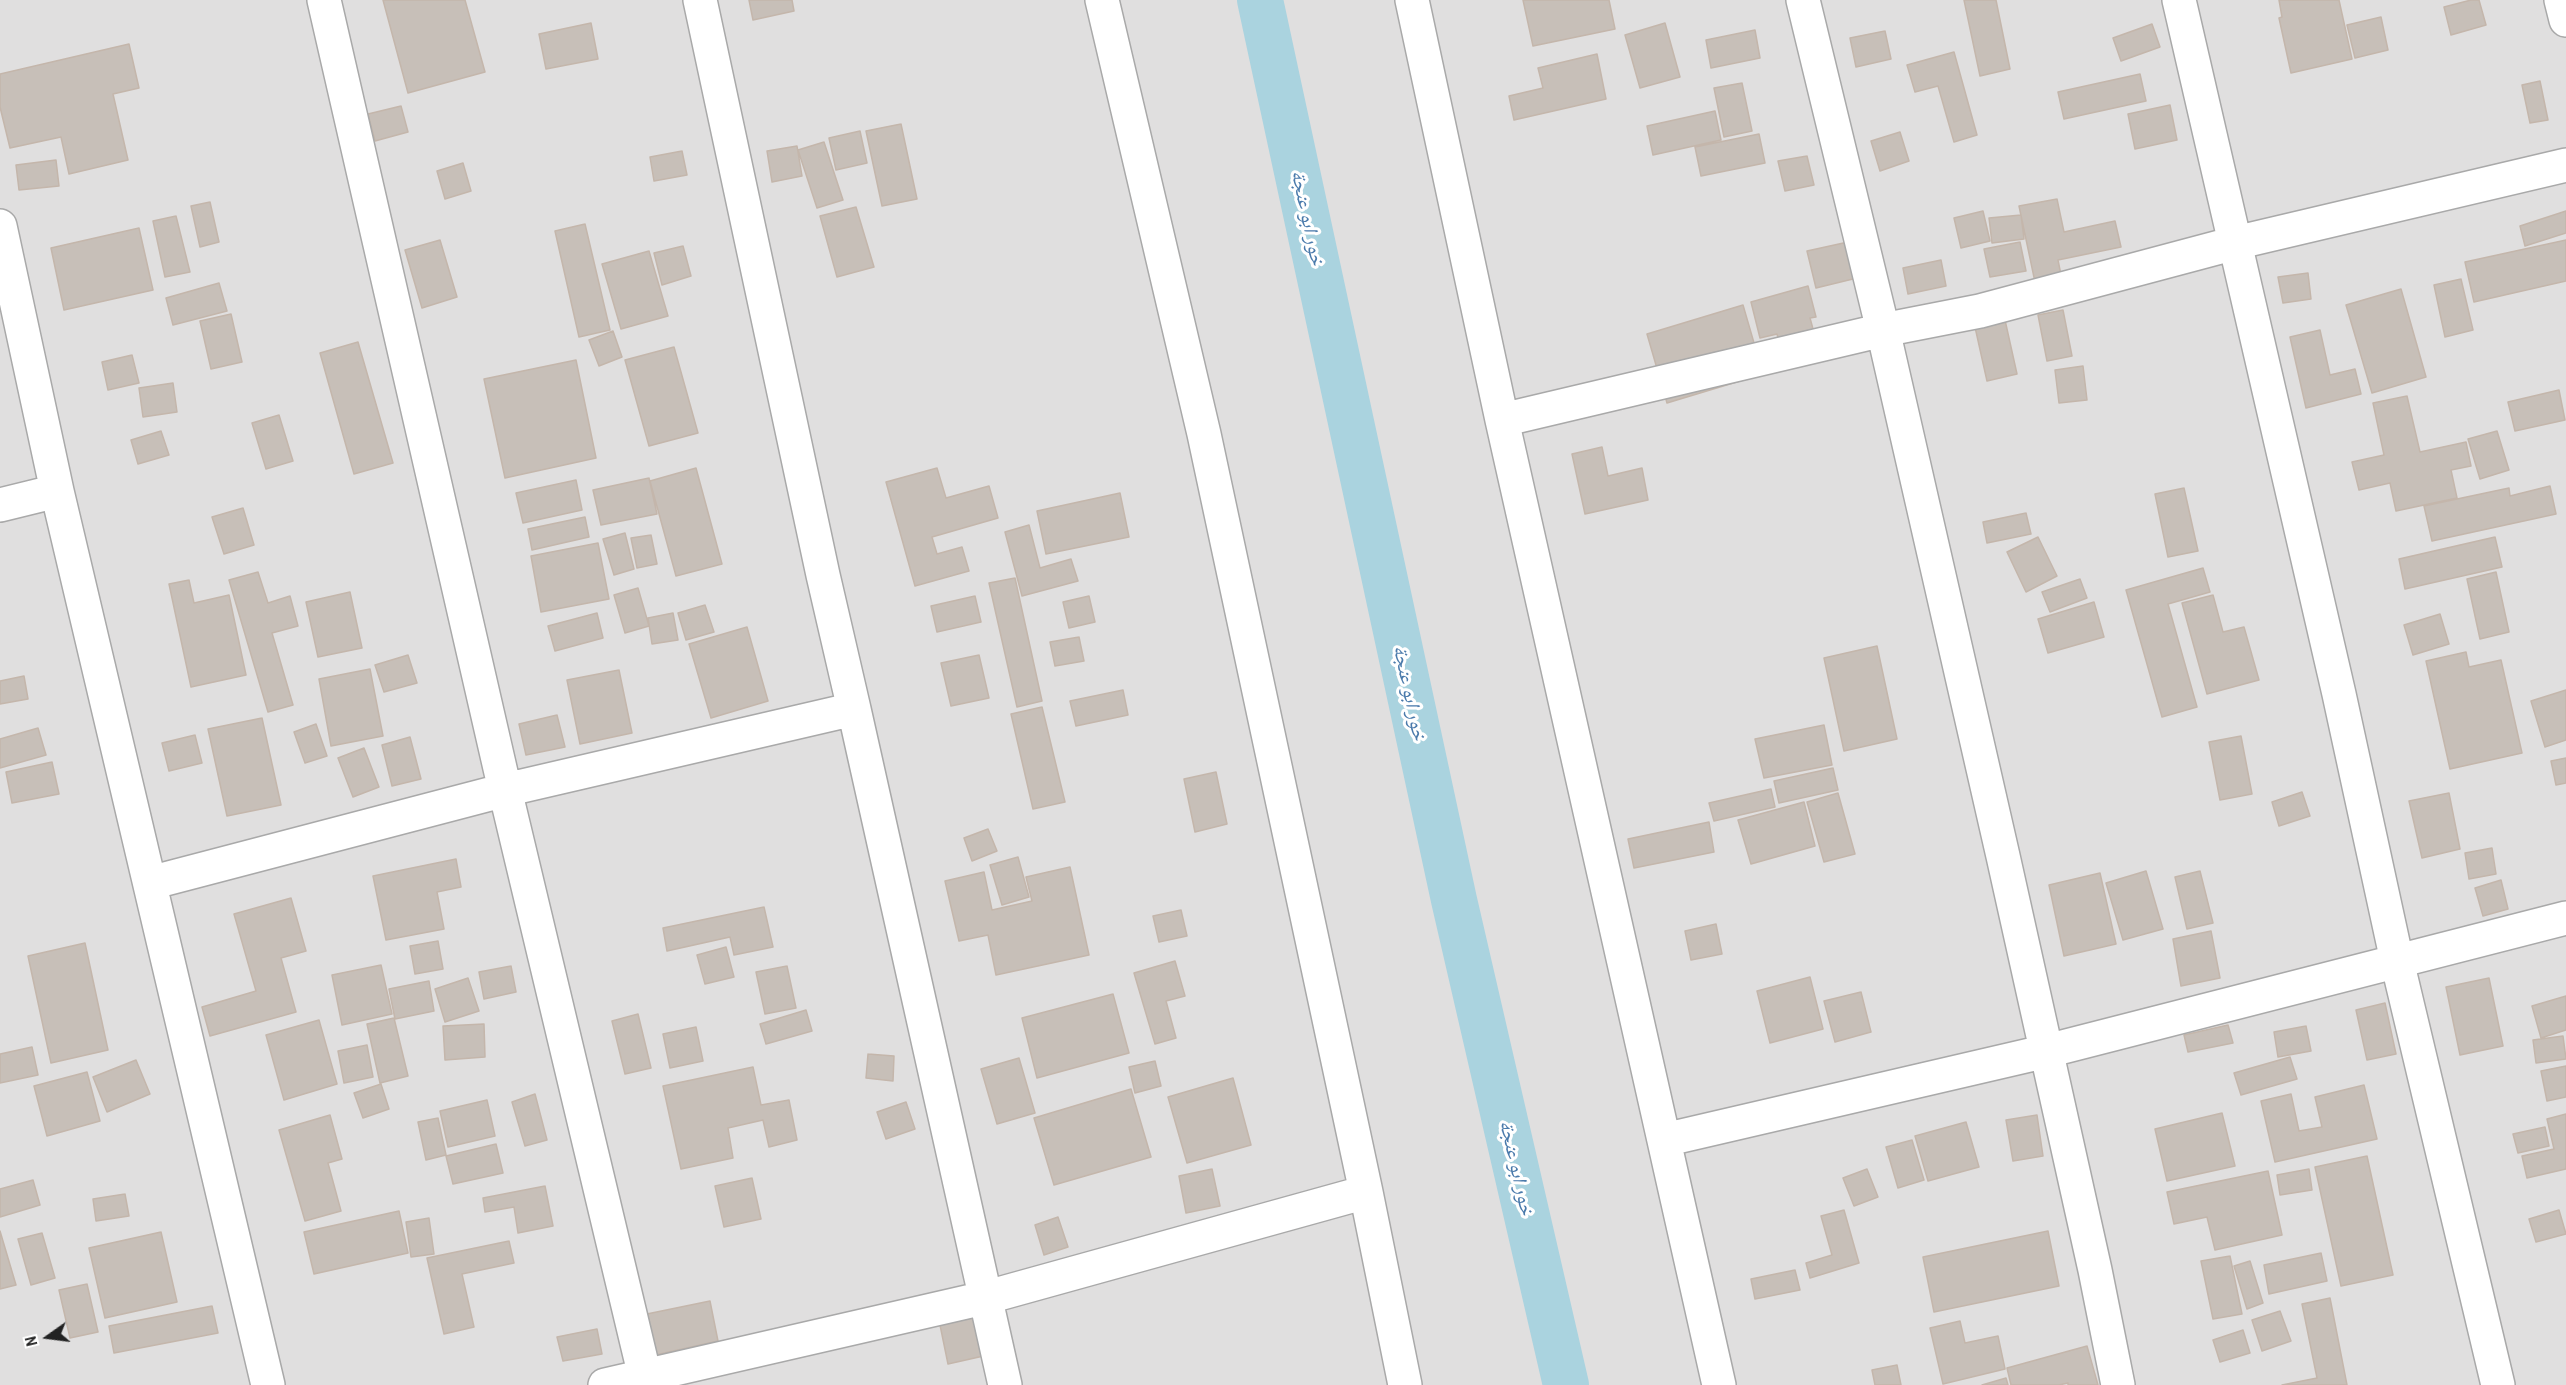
<!DOCTYPE html>
<html>
<head>
<meta charset="utf-8">
<style>
	body { margin:0 }
	#map { position:relative; width:2566px; height:1385px; overflow:hidden; background:#f2efe9; font-family:"Archivo Narrow",sans-serif }
	canvas { display:block }
	.north { position:absolute; left:18px; top:1307px; width:60px; height:60px; -webkit-text-stroke:4px #fff; paint-order:stroke; rotate:256deg; font-size:16px; font-weight:700; line-height:24px; text-align:center; color:#222 }
	.north::after { content:''; display:block; margin:auto; width:21px; height:27px; background:#222; clip-path:polygon(50% 0,100% 100%,50% 72%,0 100%) }
</style>
</head>
<body>
<div id="map">
<canvas width="2566" height="1385"></canvas>
<div class="north">N</div>
</div>
<script>
const ctx = document.querySelector('canvas').getContext('2d');
ctx.lineJoin = 'round';
function fillPath(path, color) { ctx.fillStyle = color; ctx.fill(path, 'evenodd'); }
const shape = rows => new Path2D(rows.map(r => 'M' + r).join(''));
function strokePath(path, color, width, dash) { ctx.strokeStyle = color; ctx.lineWidth = width; ctx.lineCap = dash ? 'butt' : 'round'; ctx.setLineDash(dash || []); ctx.stroke(path); }
function drawText(font, color, halo, rows, align = 'center') {
  ctx.font = font + ' "Archivo Narrow","Noto Naskh Arabic",sans-serif'; ctx.lineWidth = 6; ctx.setLineDash([]); ctx.textBaseline = 'middle'; ctx.strokeStyle = halo; ctx.fillStyle = color; for (const [text, x, y, turn = 0] of rows) {
    ctx.save(); ctx.translate(x, y); ctx.rotate((+turn || 0) * Math.PI / 180); ctx.textAlign = isNaN(turn) ? turn : align; if (halo) ctx.strokeText(text, 0, 0); ctx.fillText(text, 0, 0); ctx.restore();
  }
}
fillPath(shape([
	[0,0,2566,0,2566,1385,0,1385]
]), '#e0dfdf');
strokePath(shape([
	[1260,0,1454,900,1566,1385]
]), '#aad3df', 46);
const building = shape([
	[383,0,465,0,485,72,408,93,383,0],
	[749,0,792,0,794,11,753,20,749,0],
	[1523,0,1609,0,1615,29,1533,46,1523,0],
	[1964,0,1996,0,2010,69,1980,76,1964,0],
	[2279,0,2339,0,2352,59,2291,73,2279,18,2282,17,2279,0],
	[2471,0,2479,0,2486,25,2451,35,2444,7,2471,0],
	[2381,17,2388,50,2355,58,2347,25,2381,17],
	[591,23,598,59,546,69,539,34,591,23],
	[1665,23,1680,77,1640,88,1625,35,1665,23],
	[2152,24,2160,47,2121,61,2113,38,2152,24],
	[1755,30,1760,58,1711,68,1706,40,1755,30],
	[1885,31,1891,59,1856,67,1850,38,1885,31],
	[129,44,139,88,113,94,128,160,69,174,61,137,10,148,0,107,0,74,129,44],
	[1954,52,1977,135,1954,142,1938,86,1915,92,1907,65,1954,52],
	[1597,54,1606,99,1514,120,1509,96,1543,88,1538,68,1597,54],
	[2140,74,2146,101,2064,119,2058,92,2140,74],
	[2540,81,2548,120,2530,123,2522,85,2540,81],
	[1742,83,1752,131,1724,137,1714,88,1742,83],
	[2170,105,2177,140,2135,149,2128,114,2170,105],
	[401,106,408,132,375,141,368,114,401,106],
	[1715,111,1721,140,1653,155,1647,126,1715,111],
	[901,124,917,199,882,206,866,131,901,124],
	[860,131,867,163,836,170,829,138,860,131],
	[1900,132,1909,161,1880,171,1871,141,1900,132],
	[1759,134,1765,163,1701,176,1695,147,1759,134],
	[824,142,843,200,817,208,798,150,824,142],
	[797,146,802,176,772,182,767,151,797,146],
	[682,151,687,175,654,181,650,157,682,151],
	[1807,156,1814,185,1785,191,1778,161,1807,156],
	[56,160,59,186,19,190,16,165,56,160],
	[463,163,471,191,445,199,437,171,463,163],
	[2057,199,2064,232,2115,221,2121,247,2058,260,2065,295,2039,301,2019,206,2057,199],
	[210,202,219,242,200,247,191,206,210,202],
	[856,207,874,267,837,277,820,216,856,207],
	[1983,211,1990,241,1961,248,1954,218,1983,211],
	[2566,211,2566,233,2525,246,2520,226,2566,211],
	[2021,215,2024,239,1992,243,1989,218,2021,215],
	[176,216,190,272,165,277,153,221,176,216],
	[585,224,610,330,579,337,555,231,585,224],
	[139,228,153,290,64,310,51,248,139,228],
	[440,240,457,297,422,308,405,250,440,240],
	[2566,240,2566,281,2474,302,2465,262,2566,240],
	[1848,242,1857,278,1816,288,1807,251,1848,242],
	[2020,242,2026,271,1990,277,1984,249,2020,242],
	[683,246,691,276,662,285,654,253,683,246],
	[649,251,668,316,621,329,602,264,649,251],
	[1941,260,1946,286,1908,294,1903,268,1941,260],
	[2308,273,2311,299,2283,303,2278,277,2308,273],
	[2461,279,2473,330,2445,337,2434,285,2461,279],
	[219,283,227,311,173,325,166,298,219,283],
	[1808,286,1816,317,1810,318,1818,347,1783,357,1777,334,1760,338,1751,302,1808,286],
	[2401,289,2426,377,2372,393,2346,305,2401,289],
	[1743,305,1763,374,1667,403,1647,334,1743,305],
	[2063,310,2072,356,2047,361,2038,315,2063,310],
	[231,314,242,362,211,369,200,321,231,314],
	[2005,320,2017,374,1987,381,1975,327,2005,320],
	[2320,330,2330,375,2355,369,2361,394,2306,408,2290,337,2320,330],
	[613,331,622,357,599,366,589,340,613,331],
	[358,342,393,463,354,474,320,353,358,342],
	[674,347,698,433,649,446,625,360,674,347],
	[132,355,139,383,108,390,102,362,132,355],
	[576,360,596,458,505,478,484,379,576,360],
	[2083,366,2087,400,2059,403,2055,370,2083,366],
	[173,383,177,412,143,417,139,388,173,383],
	[2559,390,2565,420,2515,431,2508,402,2559,390],
	[2407,396,2420,452,2466,442,2471,466,2451,470,2457,498,2396,511,2390,483,2359,490,2352,462,2384,455,2373,403,2407,396],
	[279,415,293,461,266,469,252,423,279,415],
	[161,431,169,455,138,464,131,440,161,431],
	[2497,431,2509,470,2480,479,2468,439,2497,431],
	[1602,447,1608,476,1642,468,1648,500,1585,514,1572,454,1602,447],
	[696,468,722,564,676,576,650,481,696,468],
	[937,468,946,498,989,486,998,518,932,537,937,554,962,547,969,571,915,586,886,482,937,468],
	[649,478,657,514,601,525,593,490,649,478],
	[576,480,582,510,523,523,516,493,576,480],
	[2550,486,2556,514,2432,541,2424,506,2509,488,2510,496,2550,486],
	[2184,488,2198,551,2168,557,2155,494,2184,488],
	[1120,493,1129,537,1046,554,1037,511,1120,493],
	[243,508,254,545,224,554,212,517,243,508],
	[2026,513,2031,534,1987,543,1983,522,2026,513],
	[585,517,589,537,532,550,528,529,585,517],
	[1029,525,1040,568,1071,559,1078,581,1022,596,1005,532,1029,525],
	[625,533,634,569,614,575,603,539,625,533],
	[651,535,657,564,637,568,631,538,651,535],
	[2038,537,2057,576,2026,592,2007,552,2038,537],
	[2495,537,2502,567,2405,589,2399,559,2495,537],
	[598,543,609,599,541,612,531,556,598,543],
	[2203,568,2210,592,2168,604,2197,707,2162,717,2126,590,2203,568],
	[258,572,268,603,290,596,298,626,272,633,293,705,268,712,229,580,258,572],
	[2496,572,2509,632,2480,639,2467,579,2496,572],
	[1015,578,1042,701,1017,707,989,583,1015,578],
	[2080,579,2087,598,2050,612,2042,592,2080,579],
	[189,580,194,603,229,595,246,675,191,687,169,584,189,580],
	[638,588,649,626,625,633,614,595,638,588],
	[350,592,362,648,318,657,306,602,350,592],
	[2213,595,2223,632,2244,627,2259,680,2207,694,2182,603,2213,595],
	[975,596,981,622,937,632,931,606,975,596],
	[1089,596,1095,622,1069,628,1063,602,1089,596],
	[2094,602,2104,637,2048,653,2038,619,2094,602],
	[705,605,714,632,686,640,678,613,705,605],
	[597,613,603,638,555,651,548,626,597,613],
	[673,613,678,640,652,644,648,618,673,613],
	[2440,614,2449,644,2413,655,2404,625,2440,614],
	[747,627,768,701,711,718,689,644,747,627],
	[1079,637,1084,661,1055,666,1050,642,1079,637],
	[1877,646,1897,739,1844,751,1824,658,1877,646],
	[2466,652,2469,667,2501,660,2522,753,2450,769,2426,661,2466,652],
	[408,655,417,683,384,692,375,665,408,655],
	[979,655,989,698,951,706,941,663,979,655],
	[370,669,383,736,331,746,319,679,370,669],
	[619,670,632,733,580,744,567,680,619,670],
	[24,676,28,699,0,704,0,681,24,676],
	[1123,690,1128,715,1076,726,1070,701,1123,690],
	[2566,690,2566,740,2545,747,2531,701,2566,690],
	[1042,707,1065,802,1033,809,1011,714,1042,707],
	[557,715,565,747,526,755,519,724,557,715],
	[262,718,281,805,227,816,208,729,262,718],
	[316,724,327,756,305,763,294,732,316,724],
	[1824,725,1832,765,1764,778,1755,739,1824,725],
	[38,728,46,755,0,768,0,739,38,728],
	[195,735,202,763,169,771,162,743,195,735],
	[2241,736,2252,794,2220,800,2209,742,2241,736],
	[410,737,421,779,392,786,382,745,410,737],
	[364,748,379,787,353,797,338,758,364,748],
	[2566,758,2566,783,2556,785,2551,761,2566,758],
	[52,762,59,794,12,803,6,772,52,762],
	[1833,768,1838,790,1779,803,1774,781,1833,768],
	[1216,772,1227,824,1195,832,1184,779,1216,772],
	[1771,789,1775,807,1714,821,1709,803,1771,789],
	[2302,792,2310,816,2279,826,2272,802,2302,792],
	[1838,793,1855,854,1824,862,1807,802,1838,793],
	[2449,793,2460,849,2422,858,2409,801,2449,793],
	[1804,802,1815,846,1751,864,1738,820,1804,802],
	[1709,822,1714,852,1634,868,1628,839,1709,822],
	[988,829,997,851,972,861,964,838,988,829],
	[2492,848,2496,874,2469,879,2465,853,2492,848],
	[1018,857,1029,897,1002,905,990,865,1018,857],
	[456,859,461,887,437,892,444,929,386,940,373,876,456,859],
	[1070,867,1089,955,996,975,988,935,959,941,945,881,984,872,992,910,1032,901,1026,877,1070,867],
	[2146,871,2163,929,2123,940,2106,883,2146,871],
	[2200,871,2213,923,2187,929,2175,877,2200,871],
	[2100,873,2116,944,2064,956,2049,885,2100,873],
	[2501,880,2508,909,2483,916,2475,888,2501,880],
	[291,898,306,951,281,958,296,1012,210,1036,202,1007,256,991,234,914,291,898],
	[764,907,773,947,734,955,730,937,667,951,663,928,764,907],
	[1181,910,1187,936,1159,942,1153,916,1181,910],
	[1716,924,1722,954,1691,960,1685,931,1716,924],
	[2211,931,2220,978,2181,986,2173,939,2211,931],
	[438,941,443,969,415,974,410,946,438,941],
	[85,943,108,1050,51,1063,28,956,85,943],
	[726,947,734,977,705,984,697,955,726,947],
	[1175,961,1185,996,1166,1001,1176,1038,1155,1044,1134,973,1175,961],
	[381,965,392,1014,342,1025,332,975,381,965],
	[511,966,516,992,484,999,479,972,511,966],
	[787,966,796,1008,765,1014,756,972,787,966],
	[1810,977,1823,1029,1770,1043,1757,991,1810,977],
	[468,978,479,1011,445,1022,435,989,468,978],
	[2489,978,2503,1046,2460,1055,2446,987,2489,978],
	[429,981,434,1011,395,1019,389,989,429,981],
	[1861,992,1871,1032,1835,1042,1824,1001,1861,992],
	[1113,994,1129,1053,1037,1078,1022,1018,1113,994],
	[2566,996,2566,1030,2541,1038,2532,1006,2566,996],
	[2385,1003,2396,1054,2367,1060,2356,1010,2385,1003],
	[806,1010,812,1031,766,1044,760,1024,806,1010],
	[638,1014,651,1068,625,1074,612,1021,638,1014],
	[394,1018,408,1076,380,1083,367,1024,394,1018],
	[319,1020,337,1084,284,1100,266,1035,319,1020],
	[484,1024,485,1057,445,1060,443,1026,484,1024],
	[2228,1025,2233,1043,2188,1052,2184,1035,2228,1025],
	[2306,1026,2311,1051,2278,1057,2274,1032,2306,1026],
	[696,1027,703,1061,670,1068,663,1034,696,1027],
	[2563,1036,2566,1059,2536,1063,2533,1040,2563,1036],
	[367,1045,373,1077,344,1083,338,1051,367,1045],
	[32,1047,38,1075,0,1083,0,1054,32,1047],
	[868,1054,894,1056,893,1081,866,1078,868,1054],
	[2290,1057,2297,1079,2241,1095,2234,1073,2290,1057],
	[1019,1058,1035,1113,997,1124,981,1069,1019,1058],
	[136,1060,150,1094,107,1112,93,1077,136,1060],
	[1155,1061,1161,1086,1135,1093,1129,1067,1155,1061],
	[2566,1066,2566,1097,2547,1101,2541,1071,2566,1066],
	[753,1067,761,1105,789,1100,797,1140,769,1147,763,1120,728,1128,733,1158,681,1169,663,1086,753,1067],
	[87,1072,100,1121,47,1136,34,1086,87,1072],
	[1233,1078,1251,1145,1187,1163,1168,1097,1233,1078],
	[381,1084,389,1109,363,1118,354,1093,381,1084],
	[2364,1085,2377,1139,2275,1162,2261,1101,2291,1094,2299,1131,2322,1127,2315,1097,2364,1085],
	[1131,1089,1151,1157,1054,1185,1034,1118,1131,1089],
	[535,1094,547,1140,525,1146,512,1102,535,1094],
	[487,1100,495,1136,448,1147,440,1111,487,1100],
	[906,1102,915,1129,886,1139,877,1112,906,1102],
	[2222,1113,2235,1166,2167,1181,2155,1129,2222,1113],
	[2566,1114,2566,1169,2527,1178,2522,1156,2554,1149,2547,1119,2566,1114],
	[330,1115,342,1159,328,1163,341,1211,305,1221,279,1130,330,1115],
	[2037,1115,2043,1156,2013,1161,2006,1120,2037,1115],
	[438,1118,446,1155,426,1160,418,1122,438,1118],
	[1966,1122,1979,1167,1928,1181,1915,1136,1966,1122],
	[2545,1127,2549,1146,2518,1153,2513,1134,2545,1127],
	[1912,1140,1924,1180,1898,1188,1886,1147,1912,1140],
	[496,1144,503,1173,453,1184,446,1156,496,1144],
	[2367,1156,2393,1275,2341,1286,2315,1167,2367,1156],
	[1212,1169,1220,1206,1186,1213,1179,1176,1212,1169],
	[1867,1169,1878,1197,1854,1206,1843,1178,1867,1169],
	[2309,1169,2312,1190,2280,1195,2277,1175,2309,1169],
	[2268,1171,2282,1235,2215,1250,2207,1217,2174,1224,2167,1192,2268,1171],
	[752,1178,761,1219,724,1227,715,1186,752,1178],
	[33,1180,40,1205,0,1217,0,1189,33,1180],
	[545,1186,553,1226,518,1233,514,1207,485,1212,483,1198,545,1186],
	[125,1194,129,1216,96,1221,93,1199,125,1194],
	[1844,1210,1859,1263,1810,1278,1806,1263,1832,1255,1821,1216,1844,1210],
	[2559,1210,2566,1234,2536,1242,2529,1219,2559,1210],
	[399,1211,408,1253,314,1274,304,1232,399,1211],
	[1058,1217,1068,1247,1044,1255,1035,1225,1058,1217],
	[429,1218,434,1254,411,1257,406,1222,429,1218],
	[0,1231,16,1285,0,1289,0,1231],
	[2048,1231,2059,1286,1934,1312,1923,1257,2048,1231],
	[161,1232,177,1302,105,1318,89,1248,161,1232],
	[42,1233,55,1278,31,1285,18,1239,42,1233],
	[509,1241,514,1263,462,1274,474,1327,444,1334,427,1258,509,1241],
	[2321,1253,2327,1281,2269,1294,2264,1265,2321,1253],
	[2230,1256,2242,1314,2213,1319,2201,1261,2230,1256],
	[2250,1261,2263,1303,2247,1309,2234,1266,2250,1261],
	[1795,1270,1800,1290,1755,1299,1751,1279,1795,1270],
	[87,1284,98,1332,70,1338,59,1290,87,1284],
	[2330,1298,2347,1385,2282,1385,2317,1378,2302,1304,2330,1298],
	[710,1301,718,1341,651,1356,642,1315,710,1301],
	[212,1306,218,1333,114,1353,109,1326,212,1306],
	[2280,1311,2291,1341,2262,1351,2252,1320,2280,1311],
	[980,1316,988,1355,948,1364,940,1325,980,1316],
	[1960,1321,1965,1343,1998,1336,2005,1369,1943,1384,1930,1328,1960,1321],
	[597,1329,602,1354,563,1361,557,1337,597,1329],
	[2243,1330,2250,1353,2220,1362,2213,1340,2243,1330],
	[2087,1346,2098,1385,2068,1385,2068,1383,2059,1385,2011,1385,2007,1368,2087,1346],
	[1897,1365,1901,1385,1875,1385,1872,1370,1897,1365],
	[2006,1378,2008,1385,1982,1385,2006,1378]
]);
fillPath(building, '#c7bfb8');
strokePath(building, '#c4b6ab', 1.5);
const minor = shape([
	[324,0,505,790,647,1385],
	[700,0,823,575,854,709],
	[1102,0,1204,434,1366,1192],
	[1412,0,1502,420,1719,1385],
	[1803,0,1883,330,2003,856,2095,1270,2118,1385],
	[2179,0,2339,694,2397,961,2498,1385],
	[2561,0,2566,20],
	[0,226,57,491,268,1385],
	[1502,420,1883,330,1980,311,2235,243,2566,165],
	[0,505,57,491],
	[150,883,505,790,854,709,1005,1385],
	[1664,1140,2047,1051,2566,918],
	[605,1385,984,1298,1366,1192,1405,1385]
]);
strokePath(minor, '#a9a9a9', 36);
strokePath(minor, '#fff', 33);
drawText('italic 20px', '#4a7aab', '#fff', [
	["خور ابو عنجة",1307,218,78],
	["خور ابو عنجة",1409,693,78],
	["خور ابو عنجة",1516,1168,77]
]);
</script>
</body>
</html>
